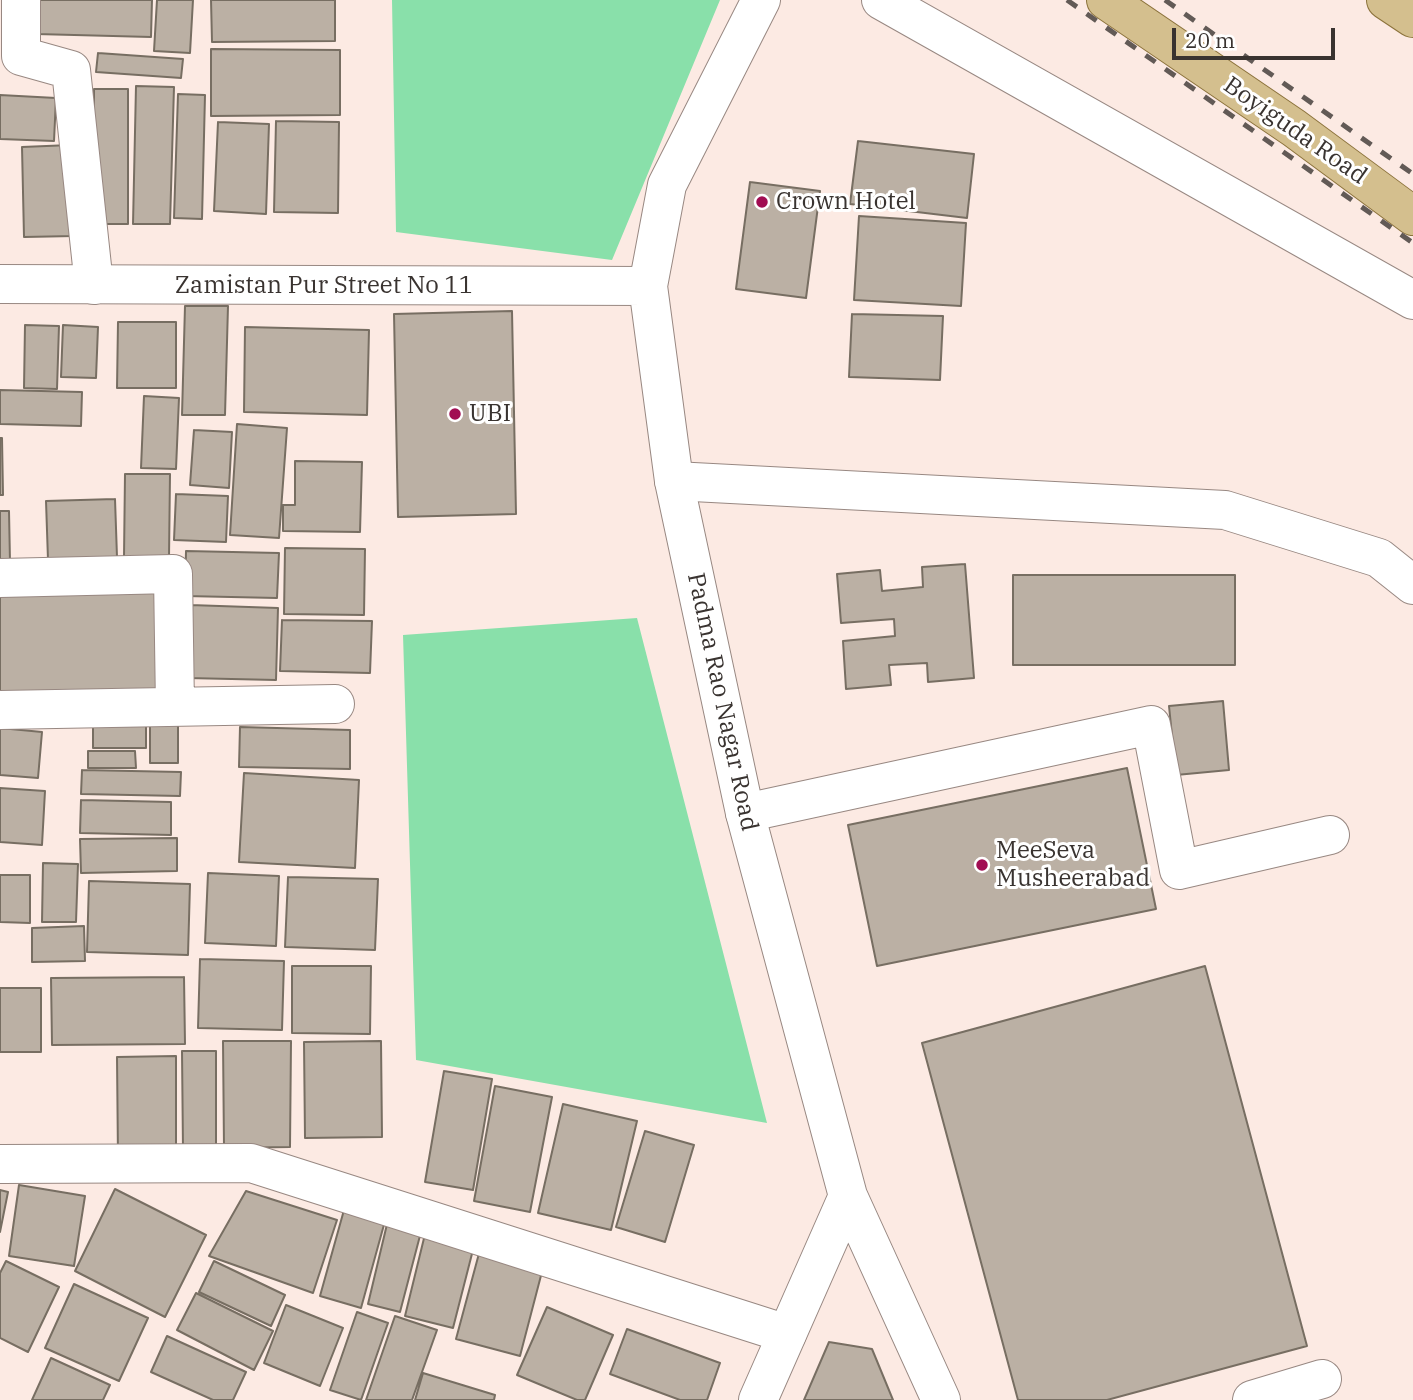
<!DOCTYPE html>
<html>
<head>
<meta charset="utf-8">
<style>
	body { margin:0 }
	#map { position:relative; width:1413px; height:1400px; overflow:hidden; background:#fceae3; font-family:"IBM Plex Serif",serif }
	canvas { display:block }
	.scale { position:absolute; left:1172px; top:28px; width:163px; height:32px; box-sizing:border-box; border:4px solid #393330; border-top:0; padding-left:9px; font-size:21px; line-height:24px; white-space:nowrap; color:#393330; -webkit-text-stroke:5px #fff; paint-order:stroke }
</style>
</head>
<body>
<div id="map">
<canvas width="1413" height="1400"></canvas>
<div class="scale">20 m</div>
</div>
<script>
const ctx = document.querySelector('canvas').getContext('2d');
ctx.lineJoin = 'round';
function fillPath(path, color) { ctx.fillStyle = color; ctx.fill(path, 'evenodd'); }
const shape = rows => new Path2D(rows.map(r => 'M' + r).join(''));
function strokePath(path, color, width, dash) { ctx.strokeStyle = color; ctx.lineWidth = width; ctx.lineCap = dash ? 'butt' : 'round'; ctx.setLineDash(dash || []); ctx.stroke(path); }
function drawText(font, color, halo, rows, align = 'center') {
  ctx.font = font + ' "IBM Plex Serif",serif'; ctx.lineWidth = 6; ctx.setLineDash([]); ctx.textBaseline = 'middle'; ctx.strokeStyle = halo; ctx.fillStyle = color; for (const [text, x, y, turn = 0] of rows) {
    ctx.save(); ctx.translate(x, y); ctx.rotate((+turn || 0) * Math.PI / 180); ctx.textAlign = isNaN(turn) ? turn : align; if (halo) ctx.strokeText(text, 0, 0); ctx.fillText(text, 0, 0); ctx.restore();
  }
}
fillPath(shape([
	[392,0,720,0,612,260,396,232],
	[637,618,767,1123,416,1060,403,635]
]), '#89e0aa');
const building = shape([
	[37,0,152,0,151,37,36,34,37,0],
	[157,0,193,0,190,53,154,51,157,0],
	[211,0,335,0,335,41,212,42,211,0],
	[211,49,340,50,340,115,211,116,211,49],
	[98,53,183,59,181,78,96,72,98,53],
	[136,86,174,87,170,224,133,224,136,86],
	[94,89,128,89,128,224,94,224,94,89],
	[178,94,205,95,202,219,174,218,178,94],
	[0,95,56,98,54,141,0,139,0,95],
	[276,121,339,122,338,213,274,212,276,121],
	[218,122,269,124,266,214,214,211,218,122],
	[858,141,974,154,967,218,850,204,858,141],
	[71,145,74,236,24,237,22,147,71,145],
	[750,182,820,191,806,298,736,289,750,182],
	[859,216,966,223,961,306,854,300,859,216],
	[185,306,228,306,225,415,182,415,185,306],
	[512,311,516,514,398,517,394,314,512,311],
	[852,314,943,316,940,380,849,377,852,314],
	[118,322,176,322,176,388,117,388,118,322],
	[25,325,59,326,57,389,24,388,25,325],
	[63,325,98,327,96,378,61,377,63,325],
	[245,327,369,330,367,415,244,412,245,327],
	[0,390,82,392,81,426,0,424,0,390],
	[144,396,179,398,176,469,141,468,144,396],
	[237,424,287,428,279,538,230,535,237,424],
	[194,430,232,432,229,488,190,485,194,430],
	[0,438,2,438,3,495,0,495,0,438],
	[295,461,362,462,360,532,283,531,283,505,295,505,295,461],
	[125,474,170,474,169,558,124,557,125,474],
	[176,494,228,496,226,542,174,540,176,494],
	[115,499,117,557,48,560,46,501,115,499],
	[0,511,9,511,10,562,0,563,0,511],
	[285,548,365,549,364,615,284,614,285,548],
	[186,551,279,553,277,598,185,596,186,551],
	[965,564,974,678,928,682,927,663,889,665,891,685,846,689,843,641,895,636,894,619,841,623,837,574,880,570,882,591,923,587,922,567,965,564],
	[1013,575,1235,575,1235,665,1013,665,1013,575],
	[156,589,157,702,0,704,0,591,156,589],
	[190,605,278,608,276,680,187,678,190,605],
	[282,620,372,621,370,673,280,671,282,620],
	[1223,701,1229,770,1176,775,1169,706,1223,701],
	[150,715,178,715,178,763,150,763,150,715],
	[93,716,146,716,146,748,93,748,93,716],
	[240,727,350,730,350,769,239,767,240,727],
	[0,728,42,732,38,778,0,775,0,728],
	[88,751,135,751,136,768,88,768,88,751],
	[1127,768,1156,909,877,966,848,825,1127,768],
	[82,770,181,772,180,796,81,794,82,770],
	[244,773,359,780,355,868,239,862,244,773],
	[0,788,45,791,42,845,0,842,0,788],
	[81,800,171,802,171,835,80,833,81,800],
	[177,838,177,871,81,873,80,839,177,838],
	[43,863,78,864,76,922,42,922,43,863],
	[208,873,279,876,276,946,205,943,208,873],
	[0,875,30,875,30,923,0,922,0,875],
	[288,877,378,879,375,950,285,947,288,877],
	[89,881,190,884,188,955,87,952,89,881],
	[84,926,85,961,32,962,32,928,84,926],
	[200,959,284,961,282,1030,198,1028,200,959],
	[292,966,371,966,370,1034,292,1033,292,966],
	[1205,966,1307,1346,1107,1400,1018,1400,922,1043,1205,966],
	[184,977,185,1044,52,1045,51,978,184,977],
	[0,988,41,988,41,1052,0,1052,0,988],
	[223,1041,291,1041,290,1147,224,1148,223,1041],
	[381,1041,382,1137,305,1138,304,1042,381,1041],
	[182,1051,216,1051,216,1150,183,1150,182,1051],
	[176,1056,176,1158,118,1159,117,1057,176,1056],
	[444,1071,492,1079,473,1190,425,1182,444,1071],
	[495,1086,552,1097,530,1212,474,1201,495,1086],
	[563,1104,637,1121,611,1230,538,1213,563,1104],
	[645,1131,694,1145,665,1242,616,1227,645,1131],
	[19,1185,85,1196,74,1266,9,1256,19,1185],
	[115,1189,206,1235,165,1317,75,1271,115,1189],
	[0,1190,8,1192,0,1232,0,1190],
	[246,1191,337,1220,313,1293,209,1256,246,1191],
	[344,1210,385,1221,361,1308,320,1296,344,1210],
	[388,1220,422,1228,400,1312,368,1304,388,1220],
	[426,1230,475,1242,453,1328,405,1316,426,1230],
	[481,1246,544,1264,520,1356,456,1339,481,1246],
	[6,1261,59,1287,28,1352,0,1338,0,1273,6,1261],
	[214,1261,285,1295,271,1326,199,1292,214,1261],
	[74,1284,148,1318,119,1381,45,1348,74,1284],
	[196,1293,273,1331,254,1370,177,1330,196,1293],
	[286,1305,343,1328,320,1386,264,1363,286,1305],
	[547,1307,613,1335,585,1400,577,1400,517,1375,547,1307],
	[357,1312,388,1323,361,1400,330,1390,357,1312],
	[395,1316,437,1330,412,1400,366,1400,395,1316],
	[627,1329,720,1363,707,1400,680,1400,610,1374,627,1329],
	[167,1336,246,1372,233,1400,213,1400,151,1372,167,1336],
	[829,1342,872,1349,893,1400,804,1400,829,1342],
	[51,1358,110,1385,103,1400,32,1400,51,1358],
	[423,1373,495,1395,494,1400,415,1400,423,1373]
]);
fillPath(building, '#bbb0a4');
strokePath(building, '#776e62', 2);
const street = shape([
	[21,0,21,56,71,70,94,285],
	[881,0,1413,300],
	[674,481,1225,510,1379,558,1413,585],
	[0,578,173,574,175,707],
	[0,710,335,704],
	[745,813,1151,725,1179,870,1330,835],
	[0,1164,251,1163,787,1334],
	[1252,1400,1322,1379]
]);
const secondary = shape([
	[761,0,667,185,648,286,674,481,745,813,848,1196,941,1400],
	[0,284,648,286],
	[758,1400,848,1196]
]);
const primary = shape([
	[1106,0,1294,128,1413,216],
	[1386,0,1413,18]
]);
strokePath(street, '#988882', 40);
strokePath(secondary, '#988882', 40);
strokePath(primary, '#8c733c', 40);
strokePath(street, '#fff', 38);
strokePath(secondary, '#fff', 38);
strokePath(primary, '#d4bf8e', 38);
strokePath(shape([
	[1067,0,1413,243],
	[1165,0,1413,174]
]), '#625a56', 5, [12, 12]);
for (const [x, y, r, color] of [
	[762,202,7,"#a10d52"],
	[455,414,7,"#a10d52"],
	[982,865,7,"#a10d52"]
]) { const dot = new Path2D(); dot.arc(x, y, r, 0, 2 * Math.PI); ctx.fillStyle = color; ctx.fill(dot); strokePath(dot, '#fff', 2.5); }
drawText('24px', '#393330', '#fff', [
	["Boyiguda Road",1295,131,35],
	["Zamistan Pur Street No 11",324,286],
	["Padma Rao Nagar Road",722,702,78]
]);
drawText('24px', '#393330', '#fff', [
	["Crown Hotel",776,202],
	["UBI",469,414],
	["MeeSeva",996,851],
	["Musheerabad",996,879]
], 'left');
</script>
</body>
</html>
